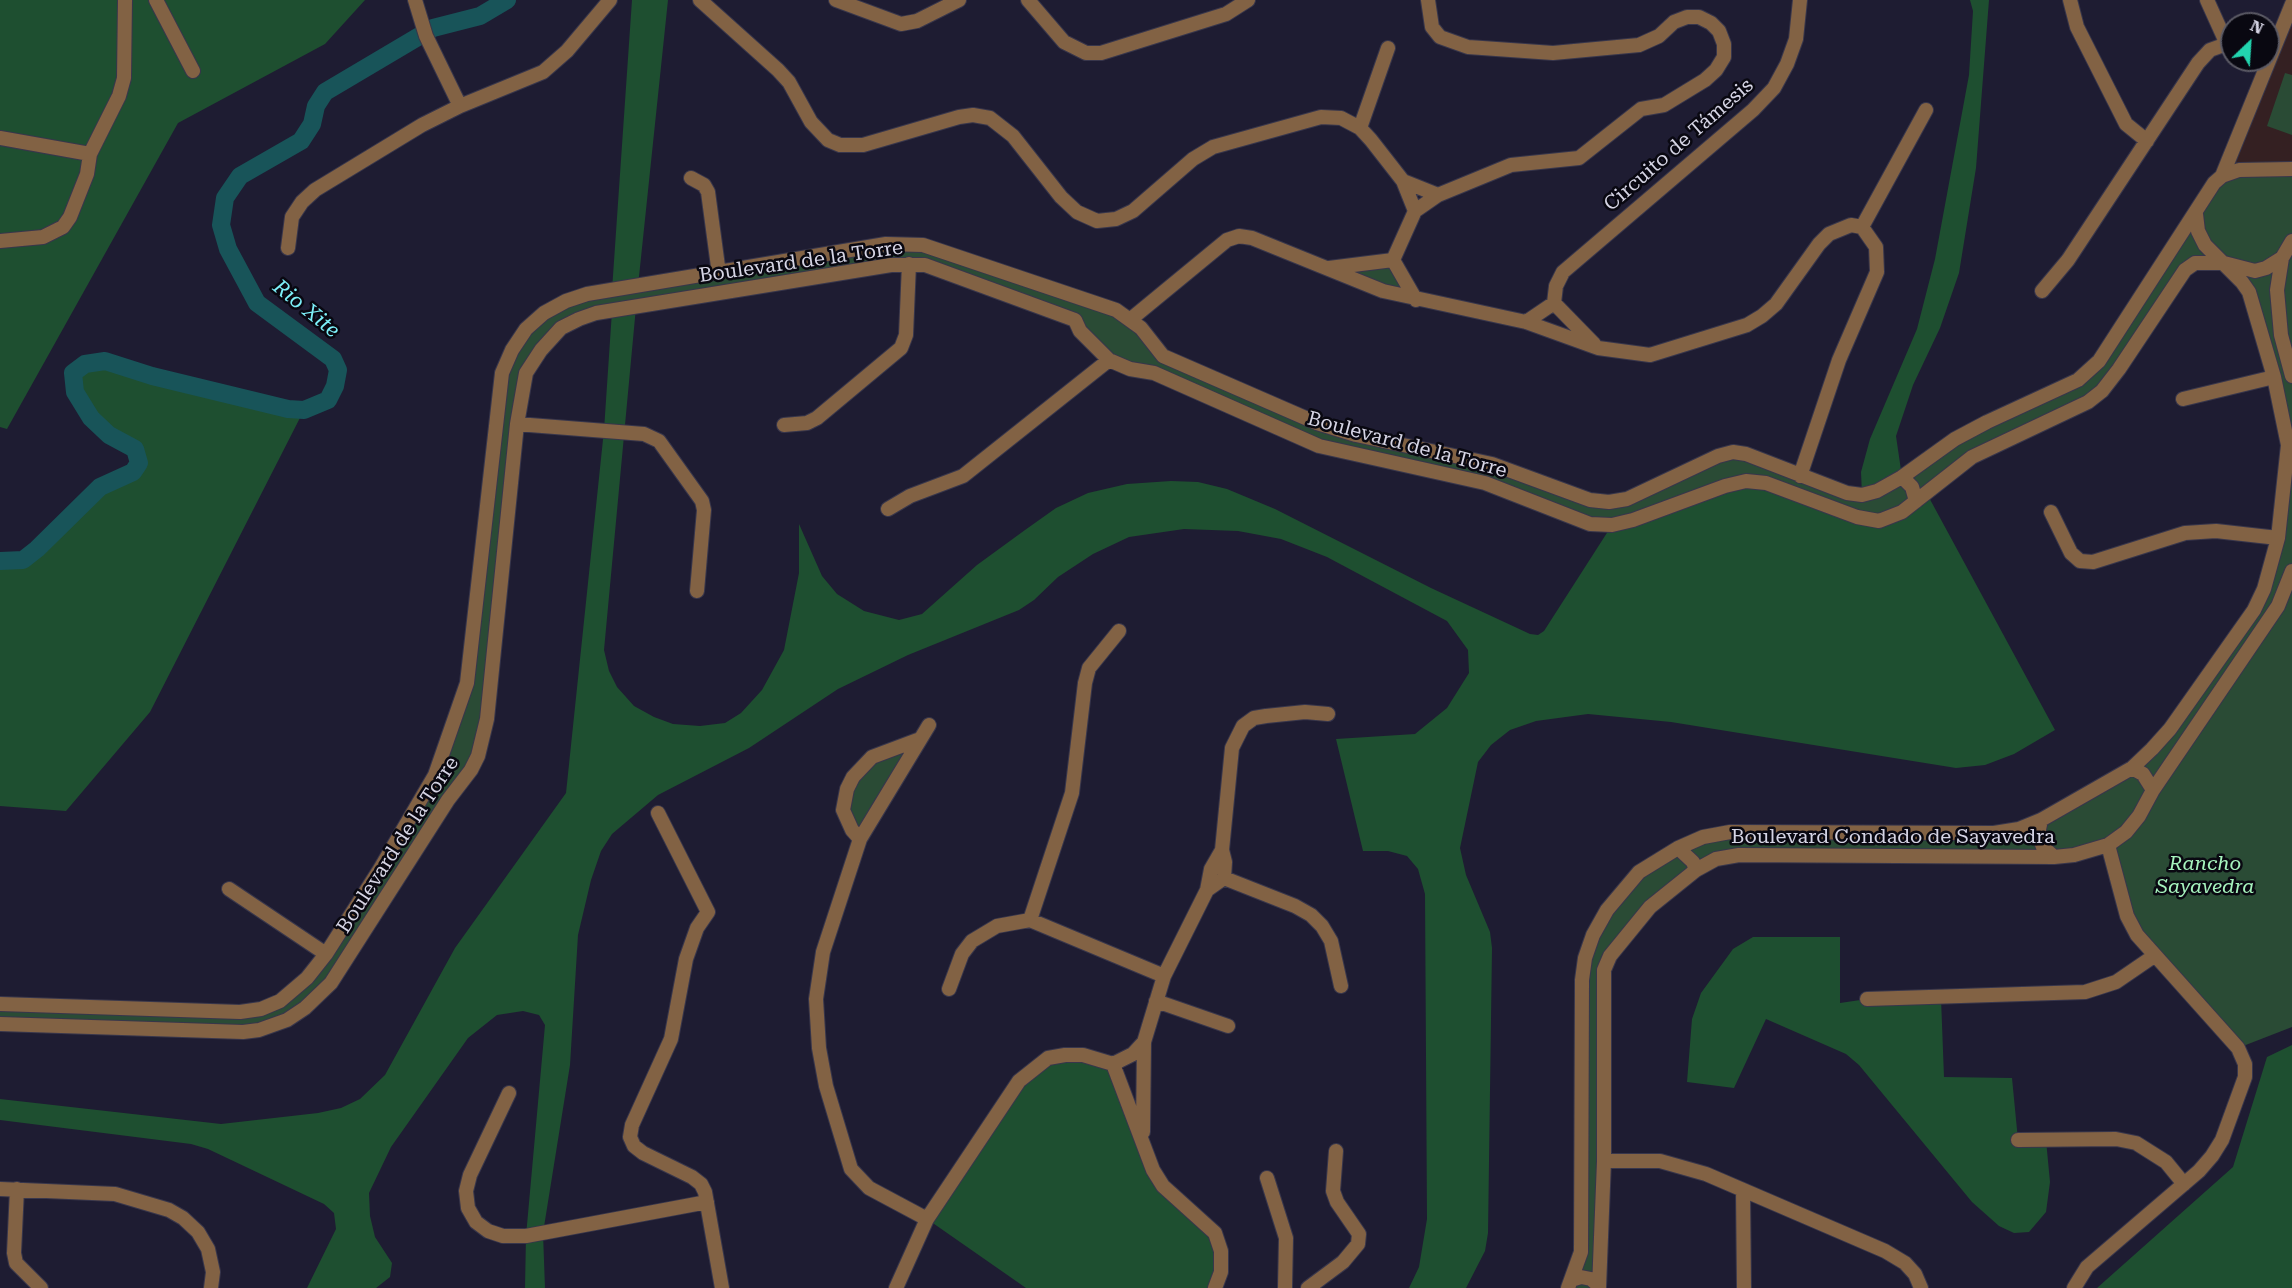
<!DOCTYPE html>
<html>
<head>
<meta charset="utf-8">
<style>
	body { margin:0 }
	#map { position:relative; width:2292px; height:1288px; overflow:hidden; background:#1e1c32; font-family:"Roboto Serif",serif }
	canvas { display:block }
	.north { position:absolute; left:2220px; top:12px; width:60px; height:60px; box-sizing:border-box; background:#090811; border:2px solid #5b5a65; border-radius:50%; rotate:25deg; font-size:16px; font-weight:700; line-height:24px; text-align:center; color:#d5d4e4 }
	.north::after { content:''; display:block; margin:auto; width:21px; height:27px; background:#22d5af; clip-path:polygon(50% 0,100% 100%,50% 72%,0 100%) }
</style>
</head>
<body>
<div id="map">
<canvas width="2292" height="1288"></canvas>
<div class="north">N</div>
</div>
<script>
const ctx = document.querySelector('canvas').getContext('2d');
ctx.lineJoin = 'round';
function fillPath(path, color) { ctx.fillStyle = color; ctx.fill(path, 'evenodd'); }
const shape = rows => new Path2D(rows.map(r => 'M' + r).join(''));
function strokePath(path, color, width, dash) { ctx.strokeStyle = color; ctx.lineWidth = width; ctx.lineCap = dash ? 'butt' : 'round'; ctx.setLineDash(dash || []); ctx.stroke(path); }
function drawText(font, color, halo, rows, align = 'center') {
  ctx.font = font + ' "Roboto Serif",serif'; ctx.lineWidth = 5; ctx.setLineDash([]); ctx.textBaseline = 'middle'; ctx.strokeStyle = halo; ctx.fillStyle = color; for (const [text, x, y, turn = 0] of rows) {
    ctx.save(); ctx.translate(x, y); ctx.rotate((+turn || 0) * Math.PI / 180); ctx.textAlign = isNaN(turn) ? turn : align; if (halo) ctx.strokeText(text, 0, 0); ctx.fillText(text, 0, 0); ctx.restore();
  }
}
fillPath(shape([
	[2292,0,2292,169,2231,172]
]), '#342022');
fillPath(shape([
	[2285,73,2292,75,2292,135,2267,126],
	[2292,169,2292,1027,2238,1048,2137,935,2108,845,2093,850,1763,854,1696,870,1610,956,1599,1288,1568,1288,1577,1265,1585,958,1623,889,1703,837,2019,829,2152,749,2264,589,2288,461,2249,292,2225,263,2195,262,2102,391,1972,457,1890,519,1612,525,1505,490,1338,451,1109,360,1075,320,925,265,579,319,526,374,478,756,331,983,273,1027,0,1024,0,1004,240,1012,293,992,417,809,467,683,512,350,566,301,905,243,1116,310,1163,356,1317,423,1492,464,1609,502,1733,452,1862,495,1955,439,2078,380,2223,177],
	[1393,260,1416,300,1327,268],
	[920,739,860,839,844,799,862,765]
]), '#2a4b35');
fillPath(shape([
	[0,0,365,0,325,44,178,123,7,429,0,427],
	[632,0,668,0,638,286,612,290],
	[1970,0,1989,0,1976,168,1959,273,1940,328,1913,385,1896,436,1902,477,1862,495,1861,472,1870,439,1917,329,1935,259,1969,75,1973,11],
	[636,307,604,650,609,671,617,687,634,706,654,717,673,724,700,726,725,723,741,713,762,690,784,650,799,573,799,524,822,576,837,594,864,611,899,620,922,614,977,565,1025,530,1056,508,1088,493,1127,484,1171,481,1198,482,1227,489,1275,509,1431,588,1530,634,1538,635,1544,631,1612,525,1746,481,1879,521,1926,492,2055,730,2014,754,1985,765,1956,768,1671,722,1588,714,1536,721,1510,730,1491,745,1478,762,1460,848,1466,875,1490,932,1492,948,1488,1233,1485,1251,1466,1288,1409,1288,1419,1267,1427,1219,1425,894,1418,869,1407,856,1388,851,1363,851,1336,739,1415,734,1447,708,1469,673,1468,650,1447,621,1327,557,1281,539,1238,531,1184,529,1129,537,1093,554,1058,577,1034,600,1019,610,908,655,838,689,749,748,658,795,612,834,601,851,591,880,578,935,570,1065,543,1233,545,1288,525,1288,526,1236,545,1025,539,1015,523,1011,497,1015,468,1038,391,1147,369,1193,370,1216,375,1237,392,1263,390,1277,376,1288,307,1288,336,1229,334,1213,324,1204,208,1149,191,1144,0,1120,0,1099,221,1124,318,1113,341,1108,360,1099,385,1075,455,948,566,793,604,430,612,311],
	[105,361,152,376,288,409,304,410,150,712,66,811,0,806,0,561,23,560,37,549,100,487,133,472,139,463,135,449,109,435,91,418,75,392,73,373,85,364],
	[1753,937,1840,937,1840,1003,1867,999,1941,998,1944,1077,2012,1078,2018,1140,2046,1140,2050,1182,2046,1212,2029,1232,2014,1233,1999,1226,1972,1202,1859,1065,1846,1054,1766,1019,1734,1088,1687,1082,1692,1019,1701,993,1733,949],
	[2292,1045,2292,1288,2097,1288,2233,1167,2267,1057],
	[1048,1058,1113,1064,1153,1170,1215,1233,1215,1288,1026,1288,927,1219,1020,1081]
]), '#1e4f30');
strokePath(shape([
	[0,561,23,560,37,549,100,487,133,472,139,463,135,449,109,435,91,418,75,392,73,373,85,364,105,361,152,376,288,409,304,410,328,400,335,386,338,370,333,359,257,303,228,249,221,225,225,198,240,176,301,141,312,124,316,106,325,92,433,28,480,16,507,0]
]), '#185459', 18);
const minor = shape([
	[156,0,193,71],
	[415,0,426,36,460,106],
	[700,0,778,70,789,82,811,122,828,140,840,145,863,145,959,117,973,115,990,118,1013,136,1061,197,1077,212,1097,221,1116,219,1133,211,1193,159,1213,147,1321,117,1341,118,1360,128,1371,140,1403,181,1415,211],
	[836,0,901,24,917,21,959,0],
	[1028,0,1064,42,1086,53,1101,53,1226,14,1248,0],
	[2070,0,2077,27,2126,124,2147,141],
	[2207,0,2226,42],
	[1360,128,1388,48],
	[0,138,90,154,87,174,70,217,63,227,43,237,0,241],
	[90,154,119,96,124,78,125,0],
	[2222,176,2292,4],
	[691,178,704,185,708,192,719,274],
	[1403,181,1438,195],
	[1862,227,1926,110],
	[2292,241,2282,258,2277,290,2281,335,2292,376],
	[288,248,292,217,302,202,315,190,422,125,460,106,543,72,567,51,610,0],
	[1393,260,1415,211,1438,195,1511,165,1579,158,1641,109,1664,105,1705,80,1716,70,1724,57,1724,44,1719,31,1711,23,1699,17,1687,17,1674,22,1659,36,1639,45,1553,53,1468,47,1440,37,1432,27,1428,0],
	[1393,260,1416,300],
	[1329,268,1393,260],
	[2042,291,2068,260,2198,63,2210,50,2232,42],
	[1554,303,1556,286,1563,272,1753,110,1774,88,1787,64,1796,39,1800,0],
	[1554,303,1594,344],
	[1131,319,1227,240,1239,236,1252,238,1383,291,1526,322,1598,348,1650,355,1747,325,1762,316,1776,304,1819,244,1829,234,1851,225,1862,227,1876,247,1877,272,1839,360,1800,476],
	[1526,322,1554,303],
	[2183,399,2274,377],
	[517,424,644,434,659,441,702,501,704,510,697,591],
	[784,425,807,423,817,418,901,348,906,335,909,264],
	[1902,477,1912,487,1916,501],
	[888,509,910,496,963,476,1109,360],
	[2051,512,2071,553,2080,561,2093,562,2185,533,2216,531,2278,538],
	[2132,768,2143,774,2153,790],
	[658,813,708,912,697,928,686,959,671,1039,632,1125,630,1137,634,1146,643,1153,692,1177,701,1184,705,1192,722,1288],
	[2041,820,2038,834,2043,847,2054,857],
	[860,839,852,830,843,810,847,789,853,777,872,757,920,739],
	[1678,848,1693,862,1696,870],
	[1224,878,1295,906,1311,915,1322,926,1331,941,1341,986],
	[229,889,326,954],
	[1207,890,1224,878,1225,862,1222,850,1232,748,1243,726,1254,718,1266,716,1305,712,1328,714],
	[1030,920,1072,793,1085,683,1089,668,1119,631],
	[949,989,962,954,972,941,997,926,1030,920,1164,976],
	[1867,999,2085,992,2116,982,2154,956],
	[1156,1001,1228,1026],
	[0,1004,240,1012,261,1009,280,1001,307,978,326,954,380,869,435,775,467,683,502,373,512,350,526,329,544,313,566,301,587,294,886,244,923,245,1116,310,1141,328,1163,356,1317,423,1356,435,1492,464,1590,500,1609,502,1627,499,1718,456,1733,452,1746,454,1847,493,1862,495,1877,491,1902,477,1955,439,1987,422,2078,380,2099,361,2214,183,2222,176,2239,170,2292,169],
	[0,1024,243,1032,259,1030,287,1020,305,1008,331,983,448,800,471,770,478,756,487,719,517,424,526,373,541,350,561,328,579,319,596,313,891,265,925,265,1075,320,1080,331,1109,360,1130,369,1154,373,1319,446,1485,483,1590,524,1612,525,1633,520,1725,486,1746,481,1766,483,1857,517,1879,521,1902,512,1972,457,2088,402,2102,391,2119,369,2185,270,2195,263,2224,263,2255,271,2266,268,2282,258],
	[1113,1064,1133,1054,1144,1042,1164,976,1207,890,1211,869,1222,850],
	[509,1093,470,1175,466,1191,468,1208,476,1222,488,1231,503,1236,526,1236,707,1202],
	[1143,1132,1144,1042],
	[2018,1140,2116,1139,2136,1143,2166,1162,2184,1184],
	[1604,1161,1660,1161,1706,1174,1885,1251,1905,1263,1915,1274,1921,1288],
	[1267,1178,1286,1238,1285,1288],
	[0,1189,115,1194,169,1210,183,1218,198,1232,208,1249,213,1272,211,1288],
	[17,1189,14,1253,16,1263,41,1288],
	[1743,1190,1744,1288],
	[927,1219,869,1188,851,1169,826,1086,819,1048,816,999,823,952,860,839,929,725],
	[1571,1280,1581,1277,1591,1279,1599,1286],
	[896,1288,927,1219,1019,1081,1048,1058,1065,1055,1083,1055,1113,1064,1153,1170,1163,1186,1215,1233,1221,1251,1221,1272,1215,1288],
	[1308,1288,1343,1262,1358,1244,1359,1234,1337,1202,1333,1191,1336,1151],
	[1568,1288,1581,1252,1582,980,1585,958,1593,935,1607,910,1639,872,1678,848,1703,837,1730,832,1994,833,2019,829,2041,820,2132,768,2152,749,2170,729,2254,610,2264,589,2278,538,2288,445,2274,377,2249,292,2242,282,2205,245,2198,231,2196,214],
	[1599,1288,1604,1161,1604,970,1610,956,1650,907,1696,870,1716,859,1739,855,2054,857,2074,855,2108,845,2126,832,2139,816,2153,790,2278,606,2292,571],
	[2074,1288,2087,1267,2199,1171,2212,1156,2222,1140,2245,1077,2245,1064,2238,1048,2137,935,2127,916,2108,845]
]);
strokePath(minor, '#38364b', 16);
strokePath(minor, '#826244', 14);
drawText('20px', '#d5d4e4', '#090811', [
	["Circuito de Támesis",1679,145,-41],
	["Boulevard de la Torre",801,262,-8],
	["Boulevard de la Torre",1407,445,15],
	["Boulevard Condado de Sayavedra",1893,837],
	["Boulevard de la Torre",398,845,-57]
]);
drawText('italic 20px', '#a7f4be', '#090811', [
	["Rancho",2205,864],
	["Sayavedra",2205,887]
]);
drawText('italic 21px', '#7df0f9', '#090811', [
	["Rio Xite",306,309,39]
]);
</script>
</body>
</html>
